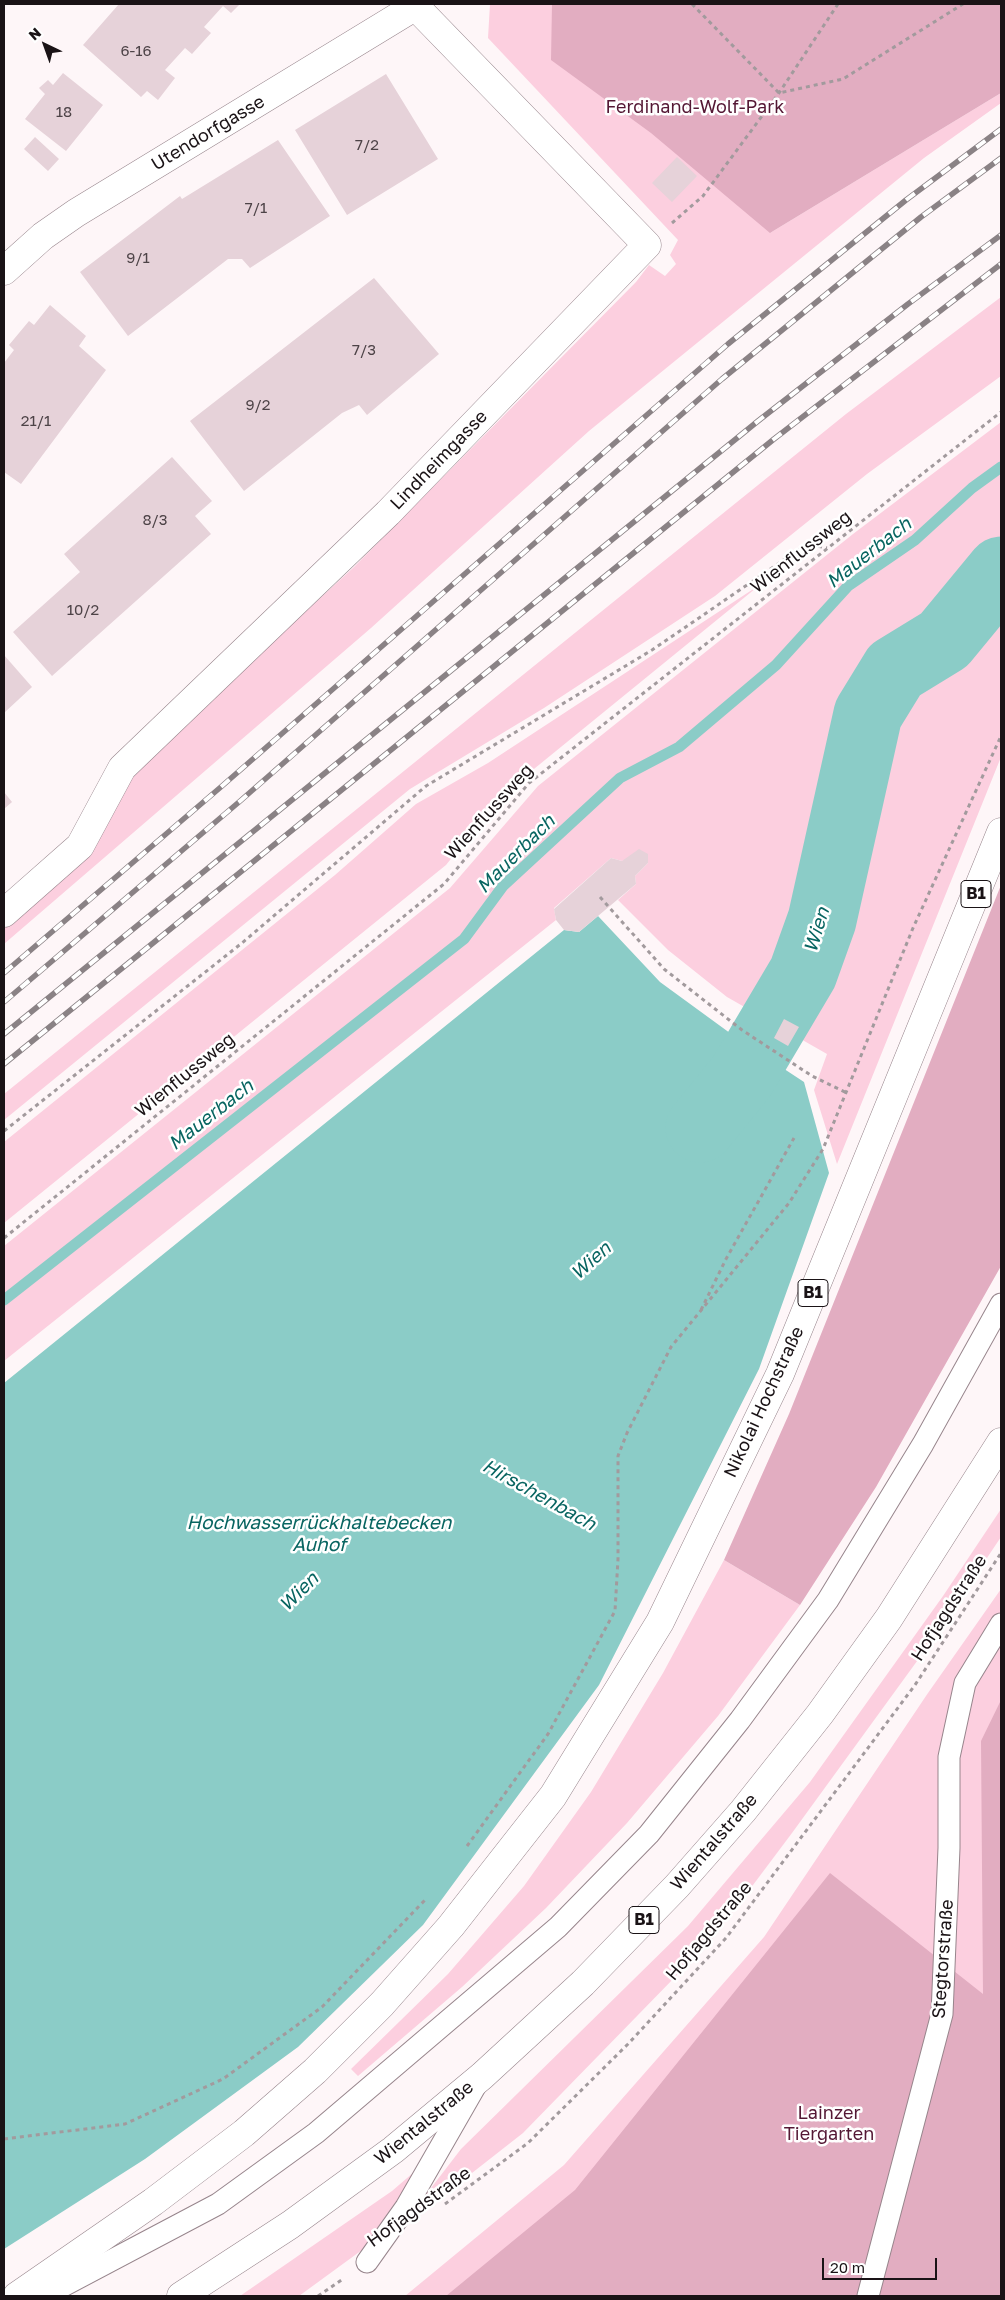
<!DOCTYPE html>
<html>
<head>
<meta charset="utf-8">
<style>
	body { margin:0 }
	#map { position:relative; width:1005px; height:2300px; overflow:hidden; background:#fef6f8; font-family:"Golos Text",sans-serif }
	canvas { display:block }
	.frame { position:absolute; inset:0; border:5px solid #1a1316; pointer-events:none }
	.north { position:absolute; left:20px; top:20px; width:50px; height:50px; -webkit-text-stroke:4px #fff; paint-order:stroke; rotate:318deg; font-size:14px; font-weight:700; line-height:20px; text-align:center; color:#1a1316 }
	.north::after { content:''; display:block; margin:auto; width:18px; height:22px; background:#1a1316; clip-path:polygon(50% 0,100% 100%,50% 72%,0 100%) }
	.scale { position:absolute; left:822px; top:2258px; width:115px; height:22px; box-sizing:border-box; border:2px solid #1a1316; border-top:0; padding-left:6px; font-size:15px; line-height:18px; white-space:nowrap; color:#1a1316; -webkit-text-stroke:4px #fff; paint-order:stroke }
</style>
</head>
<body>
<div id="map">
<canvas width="1005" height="2300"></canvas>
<div class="frame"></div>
<div class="north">N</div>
<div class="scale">20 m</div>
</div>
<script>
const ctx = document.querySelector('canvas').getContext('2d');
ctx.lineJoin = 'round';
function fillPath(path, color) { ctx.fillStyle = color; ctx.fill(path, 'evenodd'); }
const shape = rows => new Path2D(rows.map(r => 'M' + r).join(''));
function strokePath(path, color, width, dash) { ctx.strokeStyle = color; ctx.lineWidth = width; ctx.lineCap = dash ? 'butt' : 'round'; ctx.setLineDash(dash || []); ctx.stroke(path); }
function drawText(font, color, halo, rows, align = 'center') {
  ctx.font = font + ' "Golos Text",sans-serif'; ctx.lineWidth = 5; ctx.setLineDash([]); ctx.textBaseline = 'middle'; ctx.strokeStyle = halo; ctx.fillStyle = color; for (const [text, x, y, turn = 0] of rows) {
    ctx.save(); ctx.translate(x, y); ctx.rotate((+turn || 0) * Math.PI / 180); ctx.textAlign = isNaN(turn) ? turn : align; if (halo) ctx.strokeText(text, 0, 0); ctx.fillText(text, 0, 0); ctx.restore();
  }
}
fillPath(shape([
	[490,4,1001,4,770,233,1001,93,1001,103,924,158,589,431,371,628,4,944,4,929,46,894,128,775,354,567,636,282,649,265,665,276,676,264,670,255,678,240,488,38],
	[1001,297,1001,376,867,474,715,596,544,708,410,789,4,1120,4,1094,846,414],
	[1001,422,1001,757,837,1164,814,1090,827,1054,727,997,668,950,618,900,636,884,635,876,648,863,648,854,622,861,611,858,554,908,556,920,4,1361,4,1246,450,888,538,786,853,534],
	[761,584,502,795,446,865,4,1223,4,1142,335,875,416,804,488,763],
	[1001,1509,1001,1537,928,1646,792,1833,714,1937,523,2133,398,2231,461,2149,688,1926,810,1782,943,1596],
	[724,1560,800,1605,718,1716,627,1823,546,1908,462,1987,358,2076,351,2069,448,1974,524,1886,591,1792,663,1673],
	[1001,1589,1001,2296,405,2296,564,2165,764,1937,928,1693],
	[421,2166,362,2250,299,2296,240,2296,392,2191]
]), '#fccfdf');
fillPath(shape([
	[552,4,1001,4,1001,93,770,233,651,133,551,60],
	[1001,885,1001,1266,876,1487,800,1605,724,1560,789,1414],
	[1001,1700,1001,2296,446,2296,575,2190,830,1873,983,1994,981,1741]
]), '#e2adc1');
fillPath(shape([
	[598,916,660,982,734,1036,804,1082,829,1173,759,1369,599,1685,423,1925,298,2047,145,2159,4,2249,4,1383,564,930,579,932]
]), '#8bccc7');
strokePath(shape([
	[4,1300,464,939,503,886,620,778,679,747,776,665,848,586,915,540,972,488,1001,467]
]), '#8bccc7', 11);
strokePath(shape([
	[700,1128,742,1076,803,973,822,920,868,714,895,670,944,640,1001,571]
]), '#8bccc7', 69);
fillPath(shape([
	[119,4,240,4,231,13,223,6,204,27,211,33,192,54,185,48,165,70,175,78,158,100,147,91,141,97,83,45],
	[63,73,103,105,66,151,25,119,45,94,39,88,48,80,53,85],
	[386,74,438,159,347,215,295,130],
	[35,137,59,159,48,171,24,149],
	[278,140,330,216,250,268,242,259,228,259,128,336,80,272,180,196,182,199],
	[677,157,697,176,672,202,652,183],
	[374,278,439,354,367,415,359,405,342,413,244,491,190,421],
	[50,305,86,336,79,346,106,370,21,484,4,472,4,363,14,350,9,345,29,321,34,325],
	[172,457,212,501,195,516,211,534,52,676,13,632,80,572,64,554],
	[4,655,32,687,4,713],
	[4,792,12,802,4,809],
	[639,849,648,854,648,863,635,876,636,884,579,932,564,930,556,920,554,909,611,858,622,861],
	[784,1019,799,1027,788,1046,774,1038]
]), '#e6d2d9');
const lane = shape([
	[367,2262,406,2207,476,2085],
	[44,2296,218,2204,316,2133,558,1927,649,1834,740,1720,828,1600,923,1444,1001,1304],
	[868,2296,942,2014,949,1848,949,1757,965,1683,1001,1624]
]);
const street = shape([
	[4,271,43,236,76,213,419,4],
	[4,913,80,846,122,768,388,513,647,245,416,7]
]);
const primary = shape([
	[17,2296,153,2202,244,2133,315,2071,382,2004,451,1926,553,1796,660,1622,780,1374,1001,832],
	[181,2296,290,2225,393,2150,482,2076,583,1983,677,1886,743,1811,820,1714,889,1618,1001,1442]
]);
strokePath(lane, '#97858c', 23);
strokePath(street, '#97858c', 29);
strokePath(primary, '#97858c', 29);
strokePath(shape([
	[692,4,779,93,843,79,963,4],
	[672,223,703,196,779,93,838,4],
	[600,897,664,969,742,1030,812,1076,847,1093],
	[4,1131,242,943,426,786,652,650,807,544,827,548],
	[4,1238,444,884,529,783,1001,412],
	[701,1310,726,1259,794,1138],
	[467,1846,548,1734,615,1611,618,1559,618,1456,627,1433,671,1347,789,1203,823,1149,913,928,1001,736],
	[4,2139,125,2124,223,2079,322,2007,425,1900],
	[445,2204,528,2143,628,2044,726,1938,915,1685,1001,1553],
	[318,2296,343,2279]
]), '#a29a9d', 3, [4, 4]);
strokePath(lane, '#fff', 21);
strokePath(street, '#fff', 28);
strokePath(primary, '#fff', 28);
const rail = shape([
	[4,973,222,786,728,344,906,200,1001,129],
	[4,1002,239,802,722,379,921,217,1001,158],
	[4,1034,758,421,908,304,1001,235],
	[4,1064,774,439,1001,264]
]);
strokePath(rail, '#8a8285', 5.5);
strokePath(rail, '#fff', 4, [11]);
drawText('15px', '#4d4347', null, [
	["6-16",136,51],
	["18",64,112],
	["7/2",367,145],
	["7/1",256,208],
	["9/1",138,258],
	["7/3",364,350],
	["9/2",258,405],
	["21/1",36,421],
	["8/3",155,520],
	["10/2",83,610]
]);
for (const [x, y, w] of [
	[976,894,30],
	[813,1293,30],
	[644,1920,30]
]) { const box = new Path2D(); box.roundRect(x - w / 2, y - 13.5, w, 27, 4); ctx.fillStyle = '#fff'; ctx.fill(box); strokePath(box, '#1a1316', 1); }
drawText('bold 16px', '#1a1316', null, [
	["B1",976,894],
	["B1",813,1293],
	["B1",644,1920]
]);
drawText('18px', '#541734', '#fff', [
	["Ferdinand-Wolf-Park",695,107],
	["Lainzer",829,2113],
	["Tiergarten",829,2134]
]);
drawText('18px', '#1a1316', '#fff', [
	["Utendorfgasse",208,133,-31],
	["Lindheimgasse",439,460,-46],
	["Wienflussweg",801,552,-38],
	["Wienflussweg",489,812,-48],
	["Wienflussweg",185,1075,-39],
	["Nikolai Hochstraße",764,1402,-65],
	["Hofjagdstraße",949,1608,-57],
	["Wientalstraße",714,1842,-49],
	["Hofjagdstraße",709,1931,-50],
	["Stegtorstraße",943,1959,-86],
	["Wientalstraße",424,2123,-39],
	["Hofjagdstraße",419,2207,-36]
]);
drawText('italic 19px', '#086561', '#fff', [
	["Mauerbach",869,553,-38],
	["Mauerbach",516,854,-45],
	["Wien",817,930,-73],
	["Mauerbach",211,1115,-38],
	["Wien",591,1261,-42],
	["Hirschenbach",539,1495,29],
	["Hochwasserrückhaltebecken",319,1523],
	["Auhof",319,1545],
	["Wien",299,1592,-45]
]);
</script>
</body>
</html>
